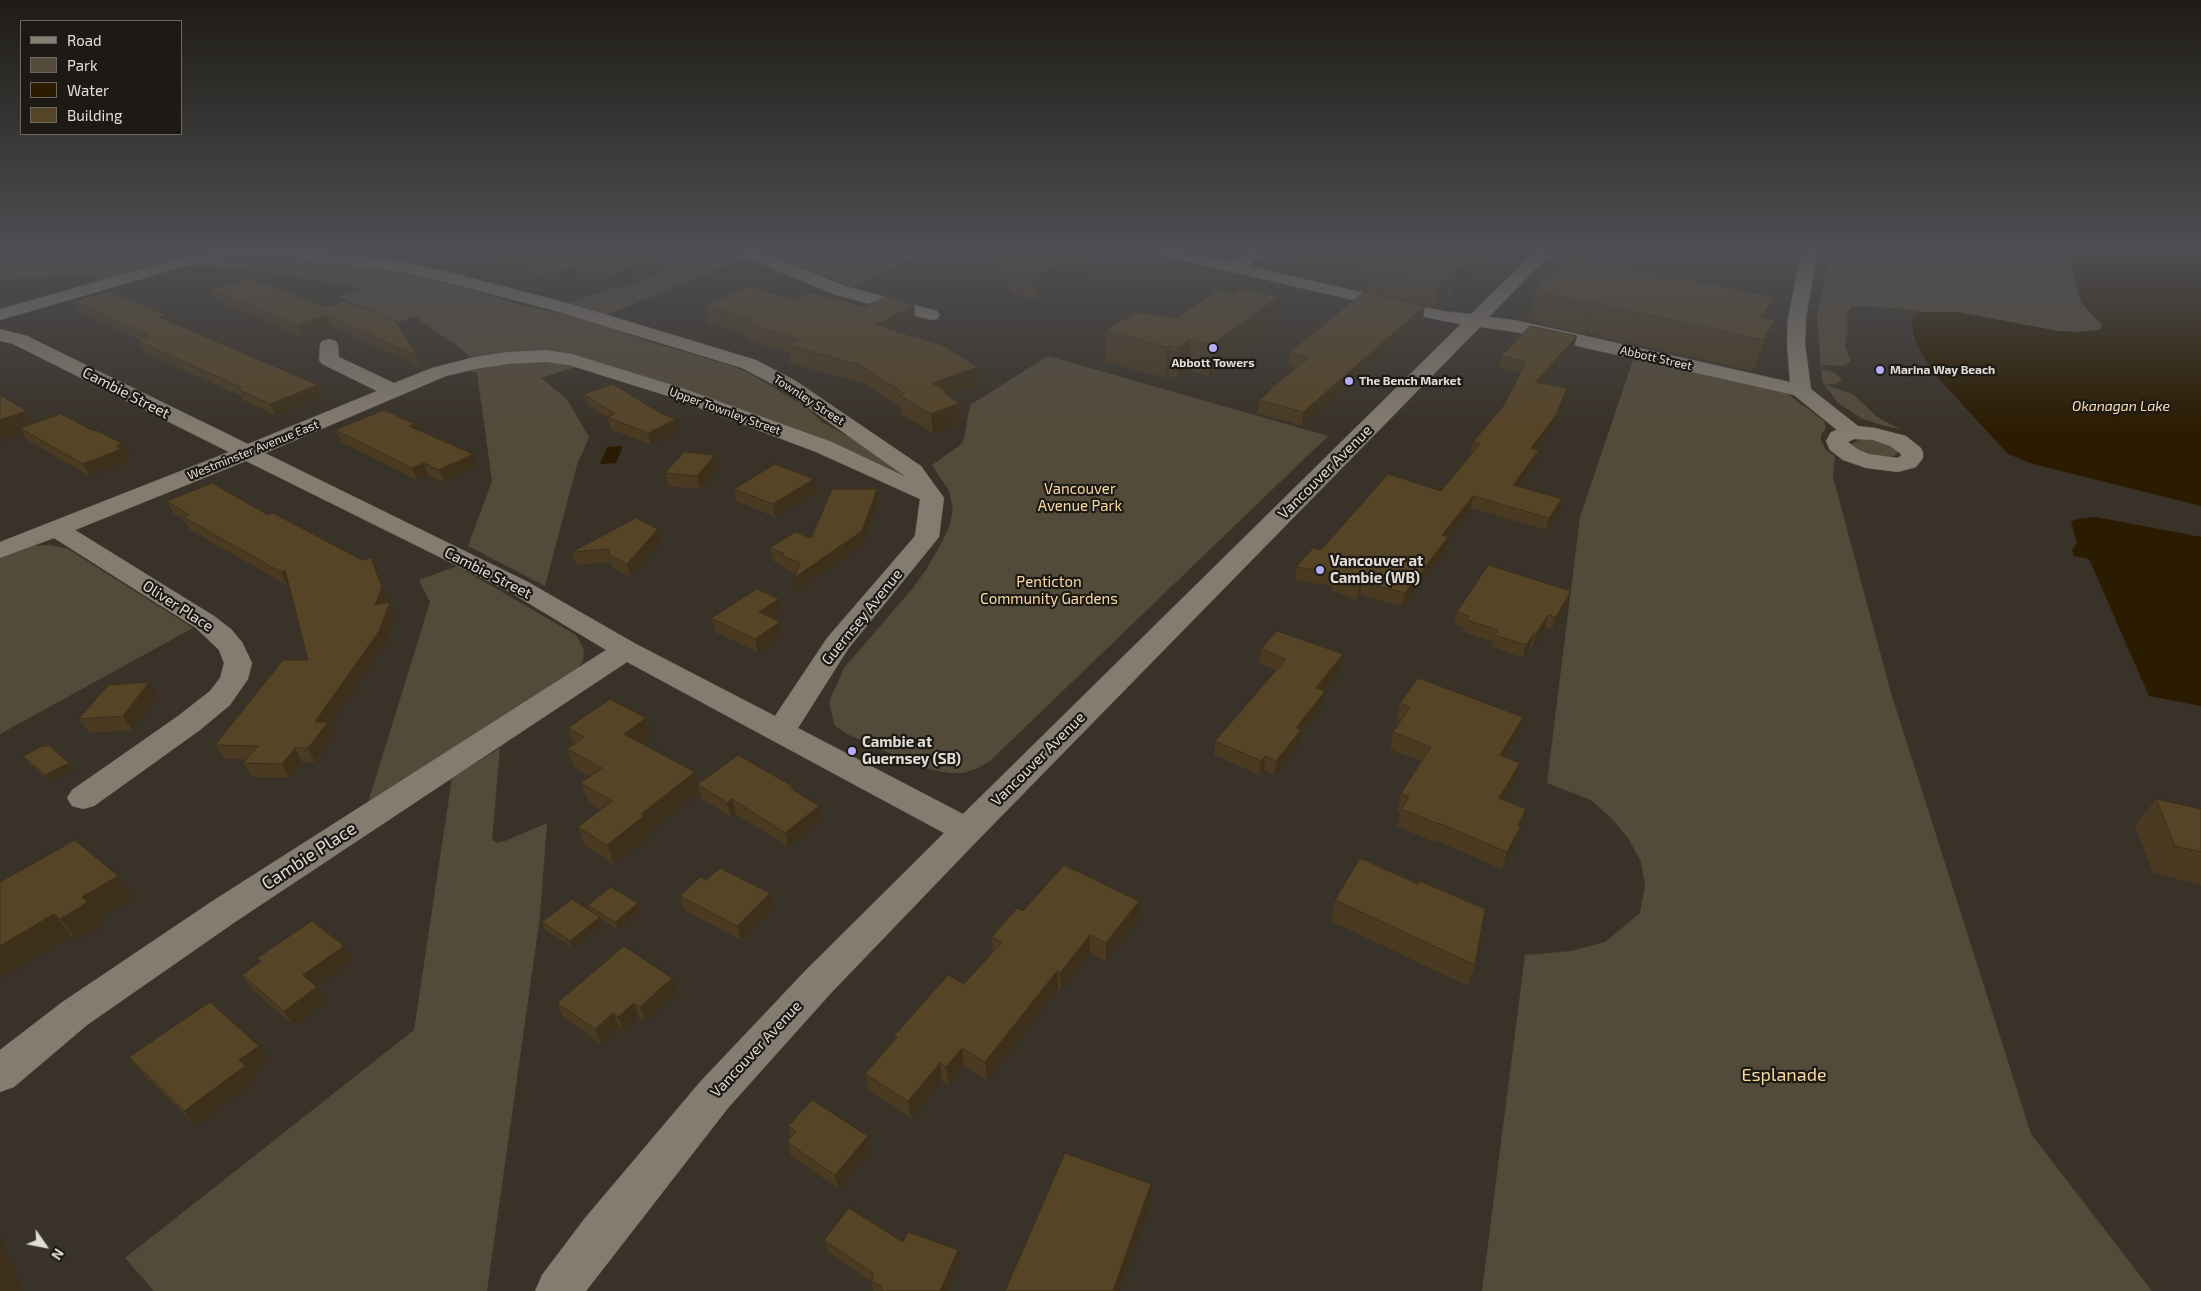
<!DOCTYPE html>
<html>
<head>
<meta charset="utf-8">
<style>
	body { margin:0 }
	#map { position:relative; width:2201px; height:1291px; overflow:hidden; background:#393228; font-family:"Exo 2",sans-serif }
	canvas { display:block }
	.legend { position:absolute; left:20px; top:20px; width:162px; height:115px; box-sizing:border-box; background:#1d1a16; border:1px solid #6b6863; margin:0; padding:6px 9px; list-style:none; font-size:15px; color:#e1ddd6 }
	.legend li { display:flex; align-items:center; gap:10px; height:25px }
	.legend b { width:25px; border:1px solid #6b6863 }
	.north { position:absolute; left:20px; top:1221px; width:50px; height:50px; -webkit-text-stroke:4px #1d1a16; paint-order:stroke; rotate:123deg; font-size:14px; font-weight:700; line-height:20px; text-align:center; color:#e1ddd6 }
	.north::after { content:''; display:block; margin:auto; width:18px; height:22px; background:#e1ddd6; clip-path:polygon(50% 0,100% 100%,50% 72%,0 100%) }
</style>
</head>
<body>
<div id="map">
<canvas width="2201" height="1291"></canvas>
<ul class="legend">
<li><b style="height:6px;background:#847c70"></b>Road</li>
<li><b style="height:14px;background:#544a39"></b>Park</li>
<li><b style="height:14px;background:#2b1b00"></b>Water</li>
<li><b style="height:14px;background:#564427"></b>Building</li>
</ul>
<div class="north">N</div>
</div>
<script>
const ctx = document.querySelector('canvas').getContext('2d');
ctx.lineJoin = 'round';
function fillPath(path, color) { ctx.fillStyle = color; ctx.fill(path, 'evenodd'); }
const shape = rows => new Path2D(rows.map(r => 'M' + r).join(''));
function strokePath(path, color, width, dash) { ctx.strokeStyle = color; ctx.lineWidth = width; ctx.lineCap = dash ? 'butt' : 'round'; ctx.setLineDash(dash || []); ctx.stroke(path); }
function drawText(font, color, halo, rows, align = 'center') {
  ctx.font = font + ' "Exo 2",sans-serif'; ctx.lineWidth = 4.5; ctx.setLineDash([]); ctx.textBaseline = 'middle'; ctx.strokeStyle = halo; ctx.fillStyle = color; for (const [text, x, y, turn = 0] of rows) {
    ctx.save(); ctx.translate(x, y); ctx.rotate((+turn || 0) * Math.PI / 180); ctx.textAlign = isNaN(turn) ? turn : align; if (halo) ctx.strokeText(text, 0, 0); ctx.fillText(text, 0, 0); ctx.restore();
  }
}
fillPath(shape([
	[183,250,197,252,191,258,104,283,94,280,95,277,83,275,0,280,0,260,111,255,175,255],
	[703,250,724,250,746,257,607,315,571,303,613,287,621,289,666,271,676,261],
	[761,250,808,250,857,263,887,250,929,250,852,287],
	[1830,250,2068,250,2081,302,2102,325,2100,330,2076,332,2058,331,1957,312,1921,312,1896,308,1852,306,1846,314,1848,328,1845,346,1851,362,1841,366,1821,365,1822,369,1831,371,1842,379,1838,383,1825,385,1853,394,1877,417,1902,430,1882,425,1863,419,1838,403,1822,381,1817,318],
	[268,255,365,265,415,274,527,306,587,320,648,341,732,366,751,374,806,407,822,422,901,466,912,480,576,357,469,356,460,348,414,316,399,322,339,297,361,288,259,271,185,265,211,259],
	[1048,356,1328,436,990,761,976,769,963,773,949,773,923,768,849,735,835,726,829,702,844,668,912,589,926,570,943,540,950,524,953,509,949,491,932,465,963,443,970,405],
	[1634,357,1786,393,1824,421,1826,428,1821,435,1821,441,1825,449,1835,456,1833,477,1891,693,2031,1134,2152,1291,1482,1291,1525,955,1571,951,1605,942,1640,913,1645,886,1641,862,1628,838,1611,818,1591,800,1547,783,1580,517],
	[540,360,579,366,541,378,566,398,589,437,577,465,545,586,468,546,492,481,477,373,467,370,469,368],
	[1860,439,1885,442,1897,450,1898,453,1891,458,1874,458,1854,448,1852,444],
	[49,545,68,549,193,628,0,734,0,558,32,546],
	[457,566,576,635,584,650,583,661,575,673,367,806,430,602,419,580],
	[500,748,492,840,497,843,505,841,547,823,540,916,487,1291,154,1291,125,1258,414,1030,452,778]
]), '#544a39');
fillPath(shape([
	[2068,250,2201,250,2201,506,2033,464,2008,454,1939,379,1921,353,1914,337,1912,323,1914,317,1921,312,1957,312,2058,331,2076,332,2100,330,2102,325,2081,302],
	[623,446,616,463,600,464,607,447],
	[2096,517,2201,537,2201,706,2149,696,2089,559,2074,556,2072,550,2077,543,2071,522,2076,519]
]), '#2b1b00');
const minor = shape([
	[214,250,319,250,397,261,448,272,571,304,756,360,796,381,921,466,944,498,939,537,848,649,798,728,963,814,1461,324,1443,321,1160,255,1154,253,1152,250,1183,250,1232,262,1249,250,1269,250,1248,266,1443,311,1471,314,1536,250,1554,250,1489,317,1515,320,1790,382,1787,344,1788,318,1802,250,1818,250,1806,318,1805,344,1811,389,1858,426,1875,428,1906,436,1920,447,1923,452,1923,458,1916,467,1898,472,1866,468,1843,460,1830,450,1826,441,1831,432,1837,430,1794,395,1515,332,1480,327,979,839,831,993,728,1108,586,1291,535,1291,542,1275,585,1218,700,1082,805,971,944,833,627,662,235,922,87,1025,14,1087,0,1092,0,1050,61,1003,211,902,606,650,510,592,246,461,75,530,214,616,231,629,242,642,252,663,248,679,230,705,200,730,94,806,83,809,72,806,67,798,72,790,178,716,210,691,220,678,224,663,219,650,196,628,54,538,0,558,0,542,229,452,13,344,0,341,0,329,27,336,248,444,377,391,322,364,319,360,320,345,322,341,329,339,336,341,338,345,339,357,394,383,432,368,474,357,508,352,546,350,572,354,682,388,832,442,906,477,782,389,742,368,559,312,446,282,397,271,273,256,225,258,190,265,0,320,0,309,181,258,214,250],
	[546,362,569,365,668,396,816,452,920,499,915,536,827,638,775,716,636,644,528,582,265,453,446,376,475,369,508,364,546,362],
	[1854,439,1873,440,1890,446,1901,454,1901,456,1897,458,1869,454,1859,450,1848,442,1854,439],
	[733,250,756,250,845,286,937,311,940,315,937,319,931,320,833,294,735,253,733,250]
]);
strokePath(minor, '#565147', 1);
fillPath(minor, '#847c70');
fillPath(shape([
	[8,250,68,250,62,254,30,254,28,258],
	[456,250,626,250,653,258,655,266,611,284,577,275,557,282],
	[974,250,1113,250,1097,260,1097,270,1038,300,1011,293,1010,284,995,279,994,259,974,254],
	[1287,250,1507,250,1493,262,1488,262,1449,298,1446,298,1435,307,1367,292,1366,290,1368,274,1324,264,1318,269,1286,262],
	[250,277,417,356,421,367,331,326,302,336,215,300,210,290],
	[1535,290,1774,297,1767,318,1775,320,1765,350,1753,371,1587,333,1586,334,1540,324,1540,322,1528,319],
	[1234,294,1278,297,1276,326,1209,376,1188,370,1177,378,1169,376,1166,378,1105,362,1105,331,1176,318],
	[794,300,916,322,898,331,979,385,948,396,961,422,933,433,901,414,901,408,863,383,790,363,789,353,749,341,748,335,709,323,705,305],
	[74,301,169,322,318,385,322,397,276,415,243,400,241,396,144,352,138,341,140,340,80,312],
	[1423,318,1302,426,1258,413,1259,400,1269,391,1270,389,1296,368,1288,365,1290,352],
	[1574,347,1542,383,1567,388,1564,399,1553,426,1536,449,1539,450,1536,462,1518,486,1559,511,1546,530,1471,508,1448,537,1446,550,1402,606,1360,595,1357,600,1332,591,1332,586,1295,580,1296,567,1321,550,1441,491,1471,455,1470,454,1473,442,1504,405,1521,373,1499,367,1501,356],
	[584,394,660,413,676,419,679,431,651,445,611,429,608,418,588,405],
	[27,411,34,423,94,431,123,444,130,456,126,457,128,461,90,476,27,440,23,433,0,441],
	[415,424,417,430,477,466,444,482,428,475,417,480,341,442,335,430],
	[715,455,718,467,700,489,668,486,665,473],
	[734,489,816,491,775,517,736,501],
	[877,489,878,502,863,544,797,591,794,578,796,574,783,568,782,565,773,561,770,548,811,538],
	[167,501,268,515,376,571,388,601,387,603,396,616,385,644,330,725,335,736,315,762,302,762,290,778,252,777,243,763,246,759,224,759,215,745,308,660,288,584,287,585,190,530,185,521,174,514],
	[661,541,631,577,613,568,611,562,577,565,572,552],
	[1571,591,1568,603,1552,630,1545,627,1533,647,1530,646,1523,658,1492,647,1493,642,1463,632,1464,628,1454,624,1457,612],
	[779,599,782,612,772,619,780,622,782,636,758,652,715,632,711,618],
	[1261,649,1343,654,1341,668,1323,691,1323,705,1301,733,1299,744,1275,775,1264,770,1259,775,1214,755,1215,741,1277,670,1259,663],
	[158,696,132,730,89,733,79,719],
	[1400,703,1523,717,1518,734,1505,757,1520,763,1515,780,1503,800,1526,809,1516,843,1502,869,1435,840,1434,842,1397,826,1400,812,1397,811,1401,793,1421,761,1390,749,1393,732,1401,722,1397,720],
	[646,718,652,737,642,744,695,772,698,784,792,786,793,789,822,820,788,847,736,814,731,817,702,799,700,792,649,831,651,835,614,864,585,846,578,827,601,810,588,802,581,783,590,777,574,767,567,749,574,744,568,728],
	[23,756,74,770,50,782,29,763],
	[2156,799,2201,809,2201,885,2153,873,2135,826],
	[706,880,774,907,741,940,684,910,680,896],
	[0,882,133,897,100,918,104,924,77,940,71,935],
	[1335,900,1475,965,1468,986,1331,921],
	[1139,901,1139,918,1106,961,1090,953,1061,990,1058,989,987,1080,964,1066,949,1085,942,1081,911,1118,869,1091,865,1074,895,1040,894,1036,964,984,993,951,992,937,1023,911],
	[638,903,641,911,618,929,600,918,602,924,573,948,545,930,542,922,590,910,588,905],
	[257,958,352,960,316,986,327,1001,294,1026,252,989,242,975,260,962],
	[672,978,677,992,645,1021,639,1017,624,1031,619,1027,601,1044,563,1017,557,1003],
	[129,1057,270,1060,251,1074,256,1080,195,1125,141,1072],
	[788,1126,868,1136,871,1150,839,1189,791,1156,787,1142,791,1137],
	[824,1240,903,1242,960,1262,948,1291,873,1291,871,1282,828,1252]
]), '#4a3a22');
fillPath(shape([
	[24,250,28,250,30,254,28,258],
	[60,250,68,250,62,254],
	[1083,250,1113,250,1097,260,1097,270,1038,300,1037,275],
	[1320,250,1325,250,1324,264,1318,269],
	[1480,250,1490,250,1488,262,1449,298,1453,275],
	[1496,250,1507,250,1493,262],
	[653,258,655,266,611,284,609,276],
	[575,266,577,275,557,282,555,274],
	[1450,274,1446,298,1435,307,1440,284],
	[1278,297,1276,326,1209,376,1211,345],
	[1774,297,1764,326,1762,317],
	[1594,303,1587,333,1586,334,1593,304],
	[914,305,916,322,878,342,876,325],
	[1425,306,1423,318,1302,426,1303,412],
	[166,315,171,326,159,317],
	[326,315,331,326,302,336,298,325],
	[1775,320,1765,350,1753,371,1764,340],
	[1577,336,1574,347,1533,393,1535,382],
	[1190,339,1188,370,1177,378,1178,347],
	[1170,345,1169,376,1166,378,1167,347],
	[978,367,979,385,947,397,959,403,961,422,933,433,931,414,932,383],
	[318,385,322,397,276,415,270,404],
	[1567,388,1564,399,1553,426,1528,460,1531,448],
	[27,411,37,428,20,428,23,433,0,441,0,420],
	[676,419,679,431,651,445,648,433],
	[415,424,420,436,409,426],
	[123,444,130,456,126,457,128,461,90,476,83,464,116,446],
	[1539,450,1536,462,1510,497,1513,485],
	[473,454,477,466,444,482,439,470],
	[715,455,718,467,700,489,697,476],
	[424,463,428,475,417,480,412,468],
	[814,479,816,491,775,517,773,504],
	[877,489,878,502,863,544,797,591,794,578],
	[1473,496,1471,508,1440,548,1442,535],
	[1562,499,1559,511,1546,530,1549,518],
	[658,529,661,541,631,577,627,564],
	[1448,537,1446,550,1402,606,1405,593],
	[371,558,388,601,381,618,375,605],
	[285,570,291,583,287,585,281,572],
	[1362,582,1360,595,1357,600,1359,587],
	[1571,591,1568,603,1552,630,1556,617],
	[779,599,782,612,761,626,759,612],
	[390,602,396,616,385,644,330,725,335,736,315,762,308,748,315,722],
	[1548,615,1545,627,1533,647,1536,634],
	[780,622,782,636,758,652,755,639],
	[1534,633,1530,646,1523,658,1526,645],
	[1343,654,1341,668,1315,702,1316,688],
	[149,682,158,696,132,730,123,716],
	[1325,691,1323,705,1301,733,1299,744,1275,775,1276,761,1296,728],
	[1523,717,1518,734,1495,772,1500,755],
	[646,718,652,737,630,752,624,734],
	[295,748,302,762,290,778,282,764],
	[1265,756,1264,770,1259,775,1261,761],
	[69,763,74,770,50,782,45,775],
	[1520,763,1515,780,1494,816,1499,798],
	[695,772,700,792,649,831,651,835,614,864,607,845,641,814],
	[732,799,736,814,731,817,727,803],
	[819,806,822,820,788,847,785,833],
	[1526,809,1516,843,1502,869,1507,852,1518,825],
	[118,876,133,897,100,918,104,924,77,940,60,919,82,897],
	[770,893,774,907,741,940,737,926],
	[1139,901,1139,918,1106,961,1106,943],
	[638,903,641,911,618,929,615,922],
	[54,914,71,935,0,979,0,946],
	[600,917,602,924,573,948,570,941],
	[1090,935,1090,953,1061,990,1060,973],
	[344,946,352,960,312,989,303,975],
	[1057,971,1058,989,987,1080,985,1062],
	[672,978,677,992,645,1021,640,1007],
	[317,987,327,1001,294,1026,284,1011],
	[634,1003,639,1017,624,1031,618,1017],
	[613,1013,619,1027,601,1044,595,1029],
	[259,1046,270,1060,251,1074,256,1080,195,1125,184,1111,239,1060],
	[962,1048,964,1066,949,1085,946,1067],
	[940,1063,942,1081,911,1118,908,1101],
	[868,1136,871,1150,839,1189,835,1175],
	[1151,1184,1150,1205,1119,1291,1113,1291],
	[0,1236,23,1291,0,1291],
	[958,1250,960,1262,948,1291,940,1291]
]), '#3c301b');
const building = shape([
	[480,250,626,250,653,258,609,276,575,266,555,274,480,250],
	[1003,250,1087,250,1037,275,1010,268,1021,262,993,255,1003,250],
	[1367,250,1480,250,1453,275,1450,274,1440,284,1370,268,1369,267,1385,254,1367,250],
	[1570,255,1774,297,1762,317,1775,320,1764,340,1594,303,1593,304,1547,294,1548,293,1535,290,1570,255],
	[250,277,326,307,344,301,395,320,417,356,326,315,298,325,210,290,250,277],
	[748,286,794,300,812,292,864,307,885,297,914,305,876,325,942,345,978,367,932,383,947,392,944,393,959,403,931,414,899,395,905,394,860,365,787,345,798,339,746,323,752,320,705,305,748,286],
	[1242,288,1278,297,1211,345,1190,339,1178,347,1170,345,1167,347,1105,331,1136,312,1176,318,1218,290,1234,294,1242,288],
	[109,291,166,315,159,317,318,385,270,404,237,389,241,387,138,341,149,336,74,301,109,291],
	[1364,292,1425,306,1303,412,1259,400,1272,389,1270,389,1309,358,1290,352,1364,292],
	[1530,326,1577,336,1535,382,1567,388,1556,415,1531,448,1539,450,1513,485,1562,499,1549,518,1473,496,1442,535,1448,537,1405,593,1362,582,1359,587,1333,578,1337,573,1296,567,1313,548,1321,550,1388,474,1441,491,1480,444,1473,442,1504,405,1526,362,1501,356,1530,326],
	[613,384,660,413,676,419,648,433,607,417,615,414,584,394,613,384],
	[0,395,27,411,0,420,0,395],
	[384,410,415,424,409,426,473,454,439,470,424,463,412,468,335,430,384,410],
	[61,414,94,431,96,430,123,444,116,446,121,449,83,464,20,428,61,414],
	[684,452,715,455,697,476,665,473,684,452],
	[775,464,814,479,773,504,734,489,775,464],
	[212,483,268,515,273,513,362,560,371,558,382,587,375,605,390,602,379,631,315,722,328,722,308,748,295,748,282,764,243,763,258,746,215,745,283,660,308,660,285,570,281,572,183,517,189,515,167,501,212,483],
	[832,489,877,489,862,531,794,578,800,563,780,555,784,553,770,548,795,532,811,538,832,489],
	[636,518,658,529,627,564,609,555,610,549,572,552,636,518],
	[1488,565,1571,591,1556,617,1548,615,1536,634,1534,633,1526,645,1495,635,1498,630,1466,620,1469,616,1457,612,1488,565],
	[757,589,779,599,759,612,780,622,755,639,711,618,757,589],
	[1277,631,1343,654,1316,688,1325,691,1296,728,1301,730,1276,761,1265,756,1261,761,1215,741,1286,659,1261,649,1277,631],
	[1418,678,1523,717,1500,755,1520,763,1499,798,1526,809,1518,825,1521,826,1507,852,1439,823,1438,824,1401,809,1409,797,1401,793,1431,747,1393,732,1410,707,1400,703,1418,678],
	[149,682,123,716,79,719,108,685,149,682],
	[610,699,646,718,624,734,695,772,641,814,644,816,607,845,578,827,612,801,581,783,602,768,567,749,584,737,568,728,610,699],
	[43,746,50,746,69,763,45,775,23,756,43,746],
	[738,755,792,786,790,788,819,806,785,833,732,799,727,803,698,784,738,755],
	[2156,799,2201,809,2201,852,2175,846,2156,799],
	[75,840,118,876,82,897,88,902,60,919,54,914,0,946,0,882,75,840],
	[1360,858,1418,884,1420,881,1485,909,1475,965,1335,900,1360,858],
	[1064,865,1139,901,1106,943,1090,935,1060,973,1057,971,985,1062,962,1048,946,1067,940,1063,908,1101,865,1074,897,1037,894,1036,948,975,964,984,1002,942,992,937,1002,925,1017,908,1023,911,1064,865],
	[720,868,770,893,737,926,680,896,700,877,706,880,720,868],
	[611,887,638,903,615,922,588,905,611,887],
	[572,899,600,917,570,941,542,922,572,899],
	[312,921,344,946,303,975,317,987,284,1011,242,975,261,961,257,958,312,921],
	[624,946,672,978,640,1007,634,1003,618,1017,613,1013,595,1029,557,1003,624,946],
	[210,1002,259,1046,239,1060,245,1066,184,1111,129,1057,210,1002],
	[812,1100,868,1136,835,1175,787,1142,796,1131,788,1126,812,1100],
	[1065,1153,1151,1184,1113,1291,1005,1291,1065,1153],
	[849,1208,903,1242,908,1232,958,1250,940,1291,884,1291,881,1290,882,1286,871,1282,874,1274,824,1240,849,1208]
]);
fillPath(building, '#564427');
strokePath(building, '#3c301b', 1);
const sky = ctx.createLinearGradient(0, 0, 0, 431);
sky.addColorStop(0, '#1f1c16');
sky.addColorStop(0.58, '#4e4f53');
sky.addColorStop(1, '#4e4f5300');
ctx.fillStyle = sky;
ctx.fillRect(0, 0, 2201, 431);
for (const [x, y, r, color] of [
	[1213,348,5,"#b5acf8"],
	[1880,370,5,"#b5acf8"],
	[1349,381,5,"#b5acf8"],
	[1320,570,5,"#b5acf8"],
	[852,751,5,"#b5acf8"]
]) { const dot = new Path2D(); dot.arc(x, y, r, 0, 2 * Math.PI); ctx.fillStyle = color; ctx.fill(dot); strokePath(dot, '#1d1a16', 2); }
drawText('12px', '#e1ddd6', '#1d1a16', [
	["Abbott Street",1656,358,13],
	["Townley Street",809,400,33],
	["Upper Townley Street",725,411,20],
	["Westminster Avenue East",253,450,-22]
]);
drawText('bold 12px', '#e1ddd6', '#1d1a16', [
	["Abbott Towers",1213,363,"center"],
	["Marina Way Beach",1890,370],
	["The Bench Market",1359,381]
], 'left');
drawText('italic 14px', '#fadeb3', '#1d1a16', [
	["Okanagan Lake",2121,406]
]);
drawText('15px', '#e1ddd6', '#1d1a16', [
	["Cambie Street",126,393,27],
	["Vancouver Avenue",1325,472,-45],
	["Cambie Street",488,573,27],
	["Oliver Place",178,606,33],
	["Guernsey Avenue",862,617,-51],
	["Vancouver Avenue",1038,759,-45],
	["Vancouver Avenue",756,1049,-47]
]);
drawText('15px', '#fad8a1', '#1d1a16', [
	["Vancouver",1080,489],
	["Avenue Park",1080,506],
	["Penticton",1049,582],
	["Community Gardens",1049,599]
]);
drawText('bold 15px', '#e1ddd6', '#1d1a16', [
	["Vancouver at",1330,561],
	["Cambie (WB)",1330,578],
	["Cambie at",862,742],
	["Guernsey (SB)",862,759]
], 'left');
drawText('18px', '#e1ddd6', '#1d1a16', [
	["Cambie Place",309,856,-33]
]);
drawText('18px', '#fad8a1', '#1d1a16', [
	["Esplanade",1784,1075]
]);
</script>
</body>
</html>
